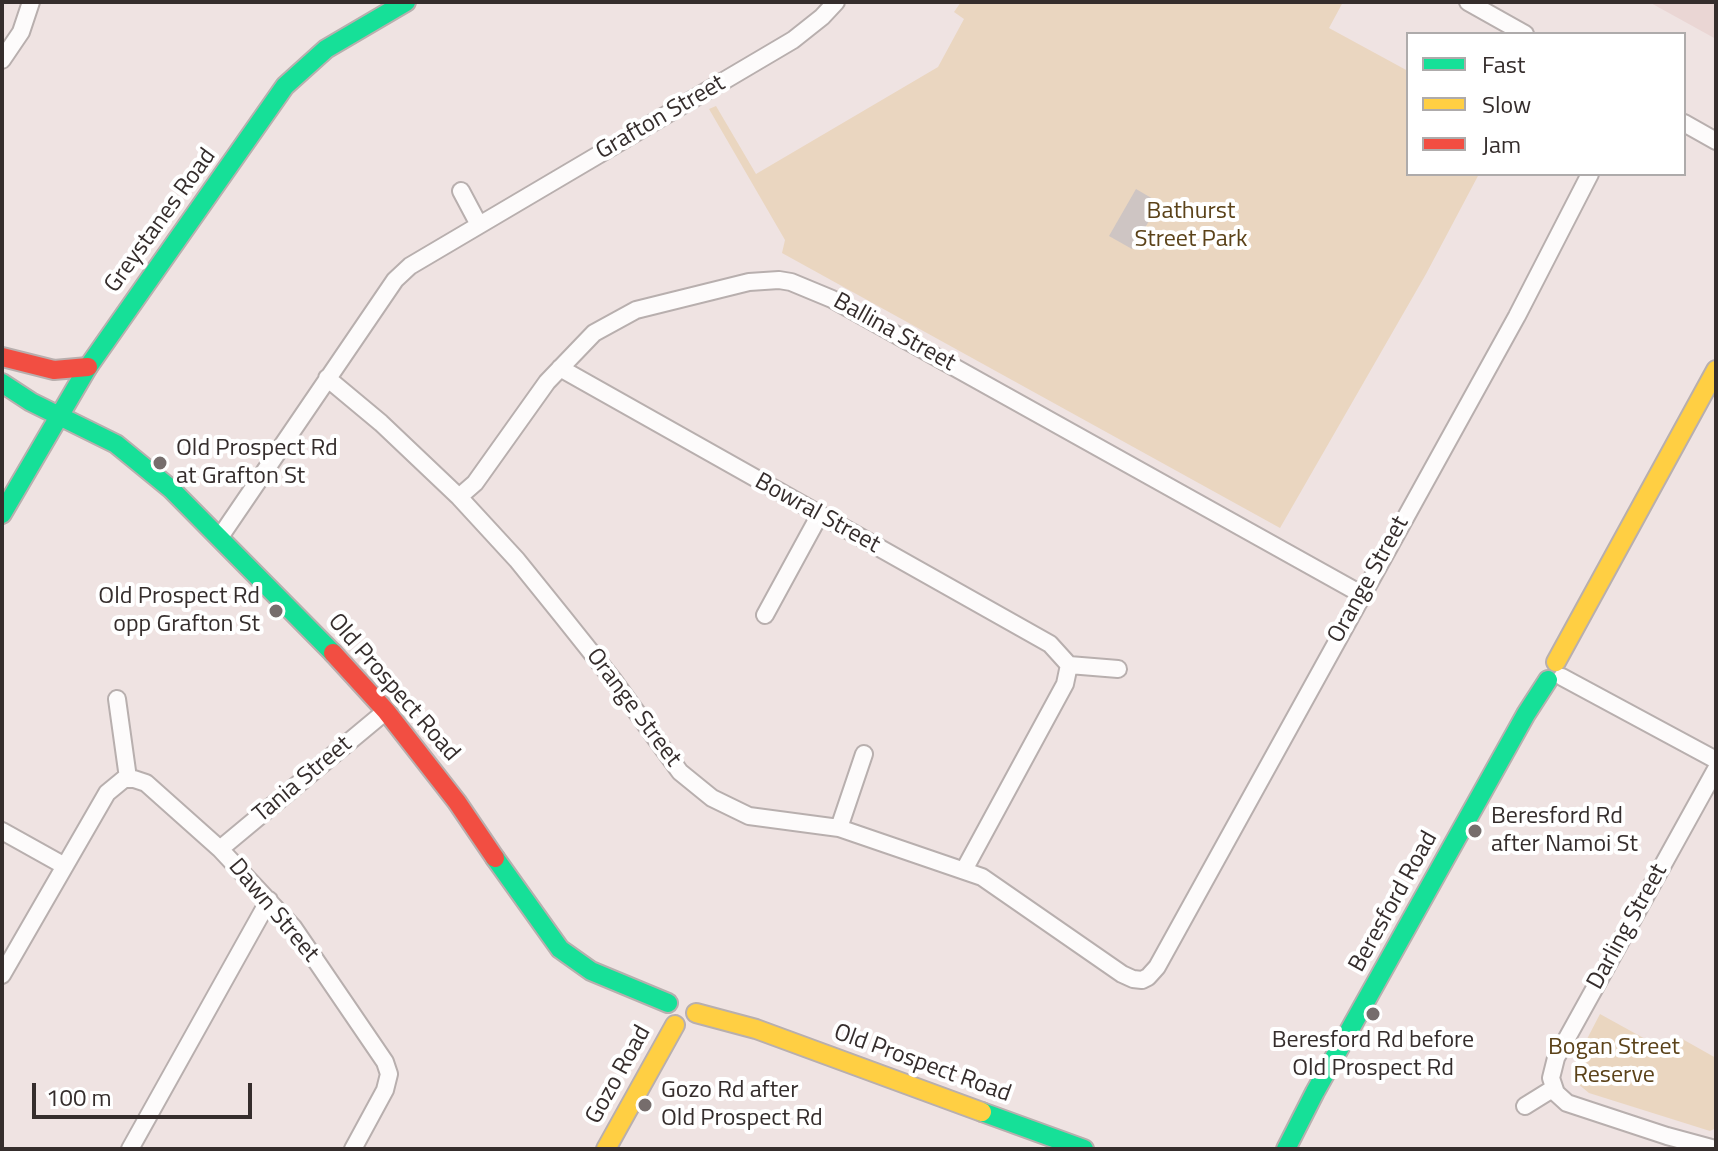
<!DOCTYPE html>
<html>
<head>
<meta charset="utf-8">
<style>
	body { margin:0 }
	#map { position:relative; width:1718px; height:1151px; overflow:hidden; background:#efe3e2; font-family:"Titillium Web",sans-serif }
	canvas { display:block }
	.frame { position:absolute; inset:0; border:4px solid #352d2c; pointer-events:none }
	.legend { position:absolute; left:1406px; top:32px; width:280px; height:144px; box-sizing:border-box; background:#fff; border:2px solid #aeabab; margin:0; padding:10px 14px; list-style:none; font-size:24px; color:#352d2c }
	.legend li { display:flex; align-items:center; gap:16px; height:40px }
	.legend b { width:40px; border:2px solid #aeabab }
	.scale { position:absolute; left:32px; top:1083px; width:220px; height:36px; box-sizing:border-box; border:4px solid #352d2c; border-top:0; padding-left:10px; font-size:24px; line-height:28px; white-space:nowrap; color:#352d2c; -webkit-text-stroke:6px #fff; paint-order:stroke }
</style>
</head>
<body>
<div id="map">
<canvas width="1718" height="1151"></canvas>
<div class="frame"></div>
<ul class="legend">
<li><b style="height:10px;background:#16e098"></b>Fast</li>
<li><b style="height:10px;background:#ffcf43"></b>Slow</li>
<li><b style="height:10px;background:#f24e42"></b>Jam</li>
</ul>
<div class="scale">100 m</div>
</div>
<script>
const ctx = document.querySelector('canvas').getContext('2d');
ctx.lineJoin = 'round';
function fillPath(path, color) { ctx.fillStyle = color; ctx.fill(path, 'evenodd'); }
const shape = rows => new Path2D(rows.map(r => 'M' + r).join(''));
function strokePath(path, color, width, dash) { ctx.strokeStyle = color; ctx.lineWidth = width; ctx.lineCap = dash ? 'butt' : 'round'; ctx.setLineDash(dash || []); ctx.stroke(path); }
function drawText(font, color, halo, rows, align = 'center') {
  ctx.font = font + ' "Titillium Web",sans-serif'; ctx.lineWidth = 8; ctx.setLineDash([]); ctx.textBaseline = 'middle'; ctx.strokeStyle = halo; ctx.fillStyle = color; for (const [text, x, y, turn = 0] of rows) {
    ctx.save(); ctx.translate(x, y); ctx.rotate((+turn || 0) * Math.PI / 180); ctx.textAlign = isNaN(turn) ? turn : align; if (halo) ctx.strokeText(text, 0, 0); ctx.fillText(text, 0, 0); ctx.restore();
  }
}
fillPath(shape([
	[1649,2,1716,2,1716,39]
]), '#ead6d4');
fillPath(shape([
	[961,2,1343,2,1329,28,1408,71,1408,174,1479,174,1426,274,1280,528,782,253,785,240,709,109,716,106,756,174,938,67,964,19,954,12],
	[1600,1014,1667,1051,1677,1036,1716,1058,1716,1128,1710,1131,1589,1093,1578,1084,1573,1072,1575,1062]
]), '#ead6c0');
fillPath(shape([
	[1136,189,1160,203,1132,249,1109,236]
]), '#cec5c3');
const street = shape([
	[1468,2,1525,34],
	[2,60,21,32,31,2],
	[1684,123,1716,141],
	[461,191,478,223],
	[560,368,1050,644,1069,665,1065,684,964,870],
	[327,378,381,423,459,497,517,560,563,617,614,681,680,772,712,798,749,816,839,828,982,877,1122,974,1133,979,1142,980,1148,977,1157,967,1517,316,1590,174],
	[459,497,475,483,547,382,594,333,636,310,749,282,779,280,791,282,832,299,1361,594],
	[220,537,395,280,410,266,793,40,822,17,836,2],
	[765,615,819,516],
	[1069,665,1118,669],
	[1562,677,1716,760],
	[117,699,128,778],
	[839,828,864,754],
	[2,831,63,865],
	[220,849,386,711],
	[2,975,107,793,124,779,134,779,146,783,220,849,293,927,385,1062,389,1074,385,1090,353,1149],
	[1525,1106,1554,1088],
	[130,1149,269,900],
	[1715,1149,1667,1136,1567,1103,1556,1093,1551,1078,1556,1058,1716,769]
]);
const fast = shape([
	[2,383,31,402,116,444,171,489,333,653],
	[2,514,88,367,285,86,326,49,406,2],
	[495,858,560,949,591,971,668,1003],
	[982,1112,1084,1149],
	[1286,1149,1315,1092,1526,714,1548,680]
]);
const slow = shape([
	[1556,662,1716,370],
	[696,1013,756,1029,982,1112],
	[606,1149,675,1025]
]);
const jam = shape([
	[2,357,54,370,88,367],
	[333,653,386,711,457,802,495,858]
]);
strokePath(street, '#b8afae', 20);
strokePath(fast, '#b8afae', 22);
strokePath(slow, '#b8afae', 22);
strokePath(jam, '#b8afae', 22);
strokePath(street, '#fdfbfb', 16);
strokePath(fast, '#16e098', 18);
strokePath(slow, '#ffcf43', 18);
strokePath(jam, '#f24e42', 18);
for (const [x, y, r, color] of [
	[160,463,8,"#766d6c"],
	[276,611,8,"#766d6c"],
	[1475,831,8,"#766d6c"],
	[1373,1014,8,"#766d6c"],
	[645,1105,8,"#766d6c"]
]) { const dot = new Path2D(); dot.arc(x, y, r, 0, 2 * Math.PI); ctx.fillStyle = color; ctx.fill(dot); strokePath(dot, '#fff', 3); }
drawText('24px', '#352d2c', '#fff', [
	["Grafton Street",661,118,-30],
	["Greystanes Road",161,221,-54],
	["Ballina Street",894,333,29],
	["Bowral Street",817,514,29],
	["Orange Street",1369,580,-61],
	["Old Prospect Road",393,688,49],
	["Orange Street",633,708,53],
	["Tania Street",303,780,-40],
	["Beresford Road",1394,902,-61],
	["Dawn Street",273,911,50],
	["Darling Street",1628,927,-61],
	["Old Prospect Road",922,1064,20],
	["Gozo Road",619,1075,-61]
]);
drawText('24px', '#5b4219', '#fff', [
	["Bathurst",1191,212],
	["Street Park",1191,240],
	["Bogan Street",1614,1048],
	["Reserve",1614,1076]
]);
drawText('24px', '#352d2c', '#fff', [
	["Old Prospect Rd",176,449],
	["at Grafton St",176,477],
	["Old Prospect Rd",260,597,"right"],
	["opp Grafton St",260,625,"right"],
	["Beresford Rd",1491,817],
	["after Namoi St",1491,845],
	["Beresford Rd before",1373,1041,"center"],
	["Old Prospect Rd",1373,1069,"center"],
	["Gozo Rd after",661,1091],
	["Old Prospect Rd",661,1119]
], 'left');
</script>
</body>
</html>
